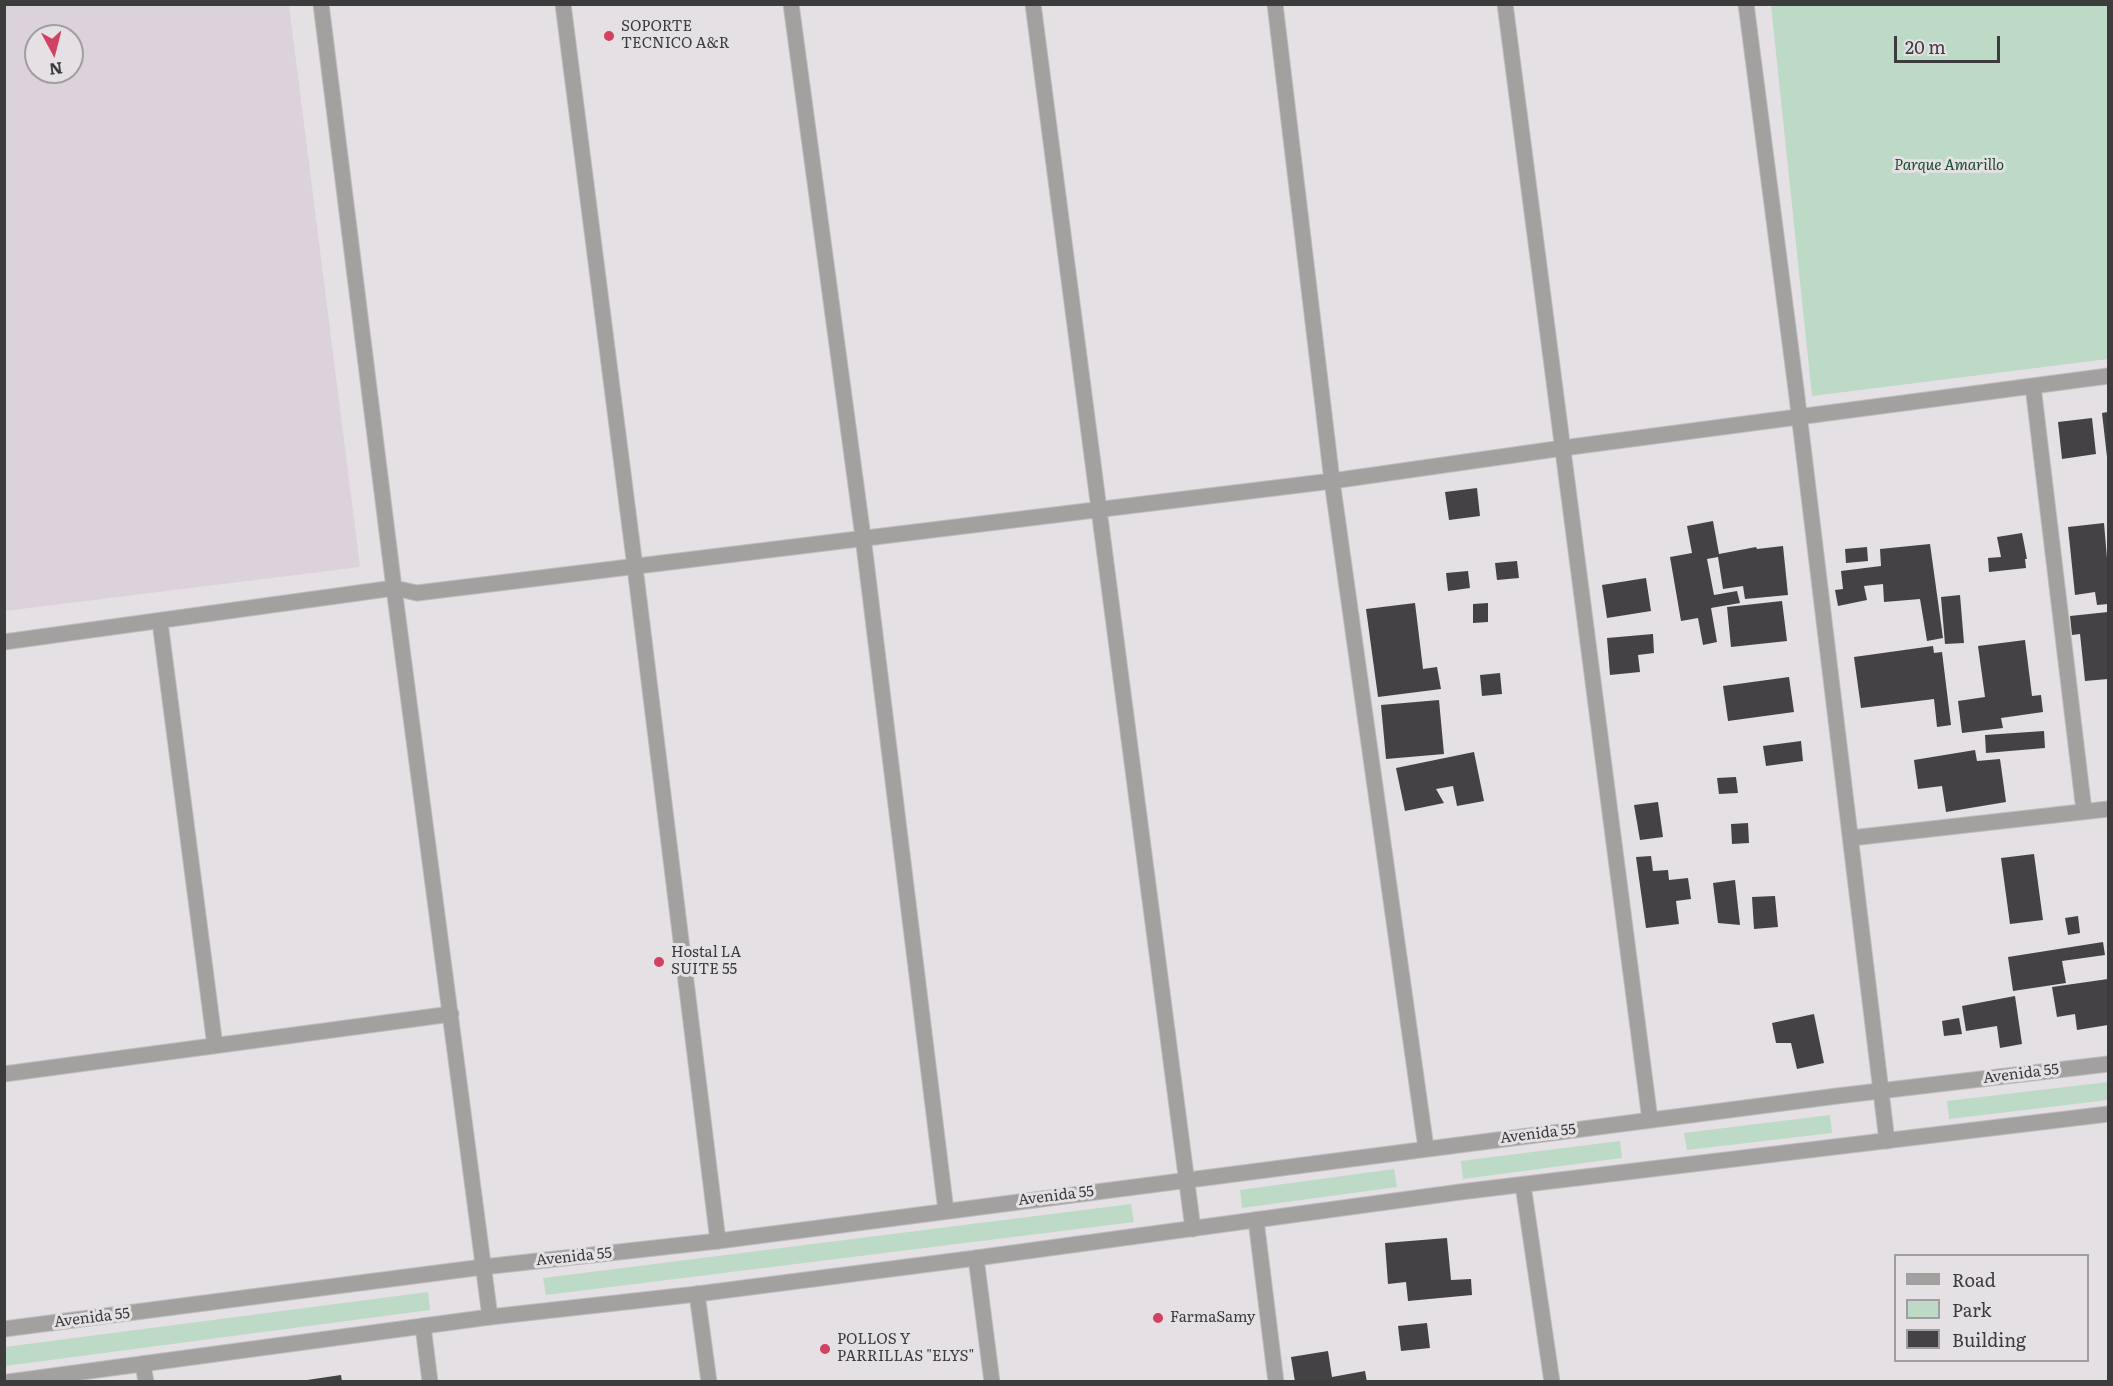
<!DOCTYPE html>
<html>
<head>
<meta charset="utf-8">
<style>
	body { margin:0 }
	#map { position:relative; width:2113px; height:1386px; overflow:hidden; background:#e4e0e4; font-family:Literata,serif }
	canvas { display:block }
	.frame { position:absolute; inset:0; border:6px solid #3d3c3d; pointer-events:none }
	.legend { position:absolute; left:1894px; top:1254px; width:195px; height:108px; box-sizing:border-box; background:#e4e0e4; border:2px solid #a19ea1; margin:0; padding:8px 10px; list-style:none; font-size:18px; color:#3d3c3d }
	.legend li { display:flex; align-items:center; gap:12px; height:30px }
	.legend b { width:30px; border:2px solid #a19ea1 }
	.north { position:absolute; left:24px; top:24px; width:60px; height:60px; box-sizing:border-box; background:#e4e0e4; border:2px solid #a19ea1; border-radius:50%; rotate:173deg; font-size:16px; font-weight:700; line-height:24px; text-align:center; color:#3d3c3d }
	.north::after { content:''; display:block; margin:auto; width:21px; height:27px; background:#d04162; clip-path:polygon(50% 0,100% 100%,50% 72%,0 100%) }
	.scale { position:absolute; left:1894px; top:36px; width:106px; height:27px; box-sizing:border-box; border:3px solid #3d3c3d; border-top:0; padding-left:8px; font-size:18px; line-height:21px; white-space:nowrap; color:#3d3c3d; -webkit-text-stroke:4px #e4e0e4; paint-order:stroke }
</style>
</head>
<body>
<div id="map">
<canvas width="2113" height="1386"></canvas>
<div class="frame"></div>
<ul class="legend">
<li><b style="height:8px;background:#a3a1a0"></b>Road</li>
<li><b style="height:16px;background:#bddac6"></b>Park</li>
<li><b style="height:16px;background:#454246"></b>Building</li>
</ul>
<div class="north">N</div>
<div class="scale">20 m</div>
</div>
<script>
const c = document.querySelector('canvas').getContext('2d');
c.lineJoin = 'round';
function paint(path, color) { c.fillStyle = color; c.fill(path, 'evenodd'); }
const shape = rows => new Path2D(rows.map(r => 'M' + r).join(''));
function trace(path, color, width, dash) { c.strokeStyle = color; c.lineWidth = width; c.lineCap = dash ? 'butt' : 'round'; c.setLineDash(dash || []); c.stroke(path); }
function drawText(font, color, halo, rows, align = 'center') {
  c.font = font + ' Literata,serif'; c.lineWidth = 6; c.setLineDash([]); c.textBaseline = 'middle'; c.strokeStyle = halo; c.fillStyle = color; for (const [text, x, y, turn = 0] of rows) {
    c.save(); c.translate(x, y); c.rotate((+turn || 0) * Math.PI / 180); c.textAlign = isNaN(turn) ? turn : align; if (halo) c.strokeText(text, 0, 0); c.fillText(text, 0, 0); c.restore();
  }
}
const built = shape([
	[4,5,289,5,360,567,5,611],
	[36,36,72,36,72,72,36,72]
]);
const green = shape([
	[1771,5,2108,5,2108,359,1812,396],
	[2108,1082,2108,1100,1949,1119,1947,1101],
	[1830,1115,1832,1133,1687,1150,1684,1133],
	[1620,1141,1622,1158,1463,1179,1461,1161],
	[1394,1169,1397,1187,1242,1208,1240,1190],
	[1131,1204,1134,1222,546,1295,543,1278],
	[428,1292,430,1310,5,1366,5,1347]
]);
const building = shape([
	[2108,412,2108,457,2107,457,2102,413],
	[2092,418,2096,454,2062,459,2058,422],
	[1477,488,1480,516,1449,520,1445,492],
	[1713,521,1719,554,1756,547,1757,549,1783,546,1788,595,1745,599,1743,586,1723,589,1718,557,1707,559,1714,595,1737,591,1740,603,1711,608,1717,642,1703,645,1698,618,1681,621,1670,557,1692,553,1687,526],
	[2104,523,2108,570,2108,604,2097,605,2095,592,2075,595,2068,527],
	[2022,533,2027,559,2025,559,2026,568,1989,572,1988,558,2001,557,1997,537],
	[1930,544,1943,638,1927,641,1920,599,1884,602,1883,584,1864,586,1867,600,1838,606,1835,590,1843,589,1841,571,1881,566,1880,549],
	[1867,547,1868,561,1846,563,1845,549],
	[1517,561,1519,578,1497,580,1495,563],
	[1468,571,1470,588,1448,591,1446,573],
	[1646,578,1651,611,1607,618,1602,585],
	[1960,595,1964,643,1945,644,1941,597],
	[1782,601,1787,641,1731,647,1727,607],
	[1415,603,1423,669,1437,667,1441,689,1378,697,1366,609],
	[1488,603,1488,622,1473,623,1473,604],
	[2108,612,2108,679,2085,681,2080,634,2072,635,2070,616],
	[1653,634,1654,653,1638,655,1640,672,1610,675,1607,638],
	[2025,640,2032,696,2041,695,2043,712,2001,718,2003,728,1962,733,1958,701,1985,697,1978,646],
	[1933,646,1934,653,1942,652,1951,725,1937,727,1934,699,1861,708,1854,657],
	[1500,673,1502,694,1482,696,1480,675],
	[1789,677,1794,712,1728,721,1723,686],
	[1439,700,1444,754,1386,759,1381,705],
	[2044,731,2045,748,1986,753,1985,735],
	[1801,741,1803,761,1766,766,1763,746],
	[1975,750,1977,761,2000,759,2006,802,1946,812,1942,786,1918,789,1914,760],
	[1474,752,1484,801,1457,806,1453,786,1436,789,1444,803,1405,811,1396,768],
	[1736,777,1738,793,1719,794,1717,778],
	[1658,802,1663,837,1640,840,1634,805],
	[1748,823,1749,843,1732,844,1731,824],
	[2034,854,2043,920,2010,924,2001,858],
	[1651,856,1653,871,1668,870,1669,880,1688,878,1691,899,1676,901,1679,924,1646,928,1636,857],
	[1735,880,1740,925,1718,923,1713,883],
	[1775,896,1778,927,1754,929,1752,897],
	[2078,916,2080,933,2068,935,2065,918],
	[2103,942,2105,955,2062,961,2066,983,2013,991,2008,957],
	[2108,979,2108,1025,2077,1030,2075,1014,2057,1017,2052,987],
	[2015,996,2022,1044,2000,1048,1997,1026,1966,1031,1962,1006],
	[1814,1014,1824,1063,1797,1069,1791,1043,1776,1043,1772,1023],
	[1959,1018,1962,1034,1944,1036,1942,1021],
	[1447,1238,1451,1280,1471,1279,1472,1295,1408,1301,1406,1282,1388,1284,1385,1243],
	[1427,1323,1430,1348,1401,1351,1398,1326],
	[1328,1351,1332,1377,1365,1371,1367,1382,1295,1382,1291,1357],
	[341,1375,342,1382,307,1382,307,1380]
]);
const minor = shape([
	[321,4,394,588,490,1317],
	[563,4,635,567,718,1241],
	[791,4,863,537,946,1211],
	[1033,4,1193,1229],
	[1275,4,1332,481,1426,1148],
	[1505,4,1650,1120],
	[1746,4,1796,389,1887,1141],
	[2033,386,2084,811],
	[160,622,215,1046],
	[4,642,394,588,417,593,1332,481,1563,448,2108,376],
	[1851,838,2108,809],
	[4,1074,451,1014],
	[1523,1185,1552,1382],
	[1256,1220,1276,1382],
	[976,1258,992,1382],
	[697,1294,709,1382],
	[423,1326,430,1382],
	[143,1364,146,1382]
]);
const tertiary = shape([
	[4,1329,483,1267,718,1241,1837,1096,2108,1064],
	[8,1382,490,1317,697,1294,976,1258,1460,1192,2108,1114]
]);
const markers = [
	[609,36,6,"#d04162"],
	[659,962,6,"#d04162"],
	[1158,1318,6,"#d04162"],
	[825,1349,6,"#d04162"]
];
const poiNames = [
	["SOPORTE",621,27],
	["TECNICO A&R",621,44],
	["Hostal LA",671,953],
	["SUITE 55",671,970],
	["FarmaSamy",1170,1318],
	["POLLOS Y",837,1340],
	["PARRILLAS \"ELYS\"",837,1357]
];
const parkNames = [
	["Parque Amarillo",1949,166]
];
const streetNames = [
	["Avenida 55",2021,1074,-7],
	["Avenida 55",1538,1134,-7],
	["Avenida 55",1056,1196,-7],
	["Avenida 55",574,1257,-6],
	["Avenida 55",92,1318,-7]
];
paint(built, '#dbd2dc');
paint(green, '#bddac6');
paint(building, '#454246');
trace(minor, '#bfbcbf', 17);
trace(tertiary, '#bfbcbf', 17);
trace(minor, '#a3a1a0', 15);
trace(tertiary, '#a3a1a0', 15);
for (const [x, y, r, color] of markers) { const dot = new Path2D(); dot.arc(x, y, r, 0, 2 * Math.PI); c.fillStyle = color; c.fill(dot); trace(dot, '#e4e0e4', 2); }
drawText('15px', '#3d3c3d', '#e4e0e4', poiNames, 'left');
drawText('italic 15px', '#194c30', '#e4e0e4', parkNames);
drawText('15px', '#3d3c3d', '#e4e0e4', streetNames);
</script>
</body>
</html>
